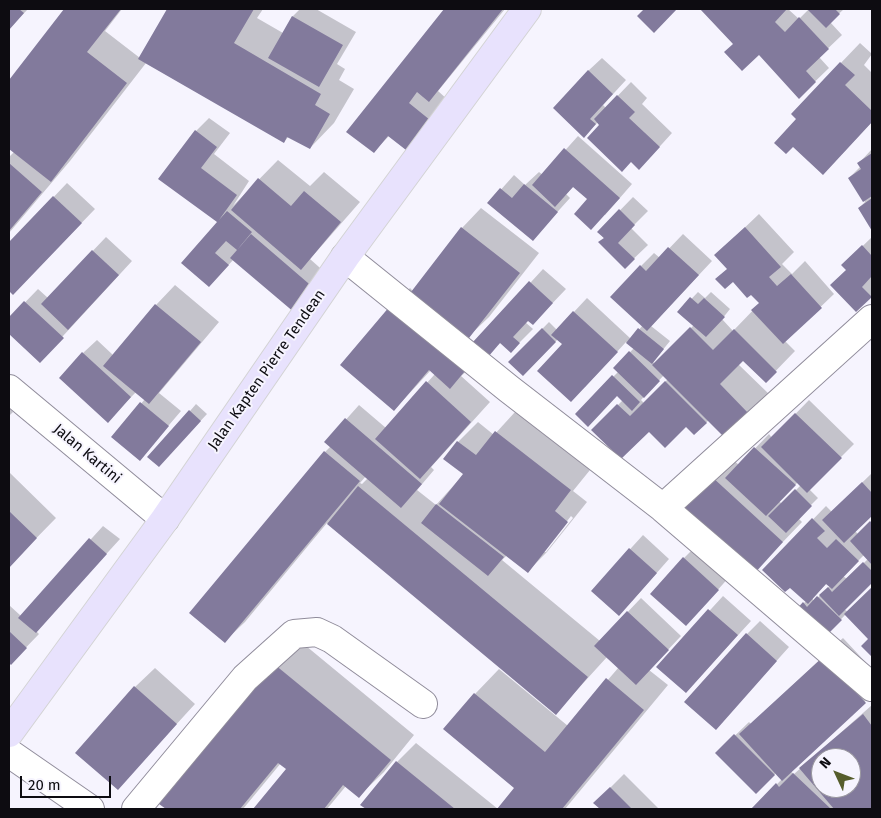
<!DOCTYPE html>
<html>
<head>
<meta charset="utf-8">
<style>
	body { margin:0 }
	#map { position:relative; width:881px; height:818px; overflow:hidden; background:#f6f4fe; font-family:"Fira Sans",sans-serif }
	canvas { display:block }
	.frame { position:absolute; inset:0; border:10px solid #0d0c11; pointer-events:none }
	.north { position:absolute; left:811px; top:748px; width:50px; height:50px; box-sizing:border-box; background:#f6f4fe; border:1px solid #99979f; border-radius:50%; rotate:313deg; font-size:14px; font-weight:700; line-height:20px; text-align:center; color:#0d0c11 }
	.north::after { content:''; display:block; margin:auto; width:18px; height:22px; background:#565d2c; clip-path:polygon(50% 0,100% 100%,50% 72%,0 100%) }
	.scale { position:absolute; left:20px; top:776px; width:91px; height:22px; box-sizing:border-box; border:2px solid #0d0c11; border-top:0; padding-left:6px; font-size:15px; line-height:18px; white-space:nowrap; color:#0d0c11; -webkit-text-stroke:4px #f6f4fe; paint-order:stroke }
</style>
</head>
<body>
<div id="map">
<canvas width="881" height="818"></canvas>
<div class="frame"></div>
<div class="north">N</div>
<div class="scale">20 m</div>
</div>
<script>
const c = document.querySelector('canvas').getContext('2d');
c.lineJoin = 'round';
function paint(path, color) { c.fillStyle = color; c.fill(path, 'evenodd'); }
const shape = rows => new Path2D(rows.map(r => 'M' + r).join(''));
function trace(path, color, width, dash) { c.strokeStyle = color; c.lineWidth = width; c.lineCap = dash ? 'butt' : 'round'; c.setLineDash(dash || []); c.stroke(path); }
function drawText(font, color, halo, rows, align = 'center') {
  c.font = font + ' "Fira Sans",sans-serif'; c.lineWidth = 4; c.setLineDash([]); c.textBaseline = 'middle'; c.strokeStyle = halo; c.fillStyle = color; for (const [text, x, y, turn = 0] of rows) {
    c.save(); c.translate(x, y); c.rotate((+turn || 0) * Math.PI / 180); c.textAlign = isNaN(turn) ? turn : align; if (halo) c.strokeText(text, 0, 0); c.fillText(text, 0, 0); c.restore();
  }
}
const shadow = shape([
	[9,9,28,9,9,29],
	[66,9,122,9,105,31,140,58,169,9,263,9,257,18,283,33,293,16,300,9,316,9,356,32,337,64,345,69,339,80,354,89,334,123,310,148,289,136,284,142,146,63,70,161,9,233,9,157,14,152,9,147,9,82],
	[445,9,505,9,438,91,448,100,406,148,390,135,374,151,348,131],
	[702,9,788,9,799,19,809,9,844,9,830,22,842,35,819,57,829,68,799,97,759,54,735,44],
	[860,43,872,54,864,65,872,73,872,122,842,154,792,114],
	[602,58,626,80,603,105,606,108,631,82,647,98,642,104,672,133,652,155,598,122,584,136,588,71],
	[209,118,230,133,214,154,249,181,233,206,278,160,310,186,324,172,360,202,310,259,328,275,308,298,234,259,209,286,219,222,160,178,196,131],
	[245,242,240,250,237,247],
	[578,136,632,184,605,215,574,186,566,194,570,198,533,239,489,203,514,175,525,185,539,172,543,175],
	[872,149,872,228,859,208,865,202,849,178,861,166,859,163],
	[67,183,95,209,13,294,9,290,9,244],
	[633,197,648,211,631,228,648,245,625,267,599,232],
	[481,208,539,253,489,317,468,337,475,343,543,269,566,289,546,310,525,322,533,329,511,351,501,342,461,376,490,402,431,467,434,470,417,490,436,505,464,474,445,459,458,442,478,422,494,435,515,412,590,470,573,491,587,502,547,552,528,571,507,555,502,560,600,641,641,598,681,636,649,670,668,685,565,809,499,809,516,788,475,694,499,669,568,726,619,667,607,657,556,713,327,523,245,622,225,641,325,452,331,446,326,442,359,405,386,428,435,374,431,370,394,410,391,307,410,288,413,291,462,228],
	[366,476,368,478,362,484,360,483],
	[571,516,573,518,546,552,543,552],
	[759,214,794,252,782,264,792,274,805,261,834,294,785,341,795,351,766,381,744,359,738,364,770,395,737,428,733,424,709,420,694,434,686,425,649,430,593,430,623,400,617,395,576,414,618,372,615,368,634,348,626,342,585,387,564,344,558,339,523,375,510,362,549,322,557,330,587,298,631,339,643,325,641,266,654,253,660,258,683,234,712,261,651,326,670,341,653,362,655,364,694,325,679,312,698,292,705,298,711,292,730,309,722,319,733,331,760,303,716,255],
	[664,375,668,379,644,403,641,400],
	[106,237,132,261,40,361,9,332,9,319,38,289,48,298],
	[872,237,872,295,856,310,847,269,843,265],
	[175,285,219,322,159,393,181,411,140,459,113,437,145,399,136,392,108,421,83,353,97,340,113,355,156,305],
	[809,400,854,444,809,489,818,498,798,518,802,522,754,572,683,508,731,458,739,465,769,434,772,438],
	[798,482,801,485,782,504,779,501],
	[196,404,207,414,165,459,190,411],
	[9,408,13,412,9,416],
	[9,472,56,518,9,566],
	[872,473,872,514,855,531,858,534,872,521,872,581,844,609,848,612,872,588,872,655,863,646,870,639,846,614,823,638,796,611,806,601,790,586,764,570,826,506,832,512],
	[864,555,868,559,847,579,843,576],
	[827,583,830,586,814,601,812,598],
	[103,526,120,539,36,631,39,634,11,663,9,661,9,605,21,616],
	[643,535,669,559,632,601,592,591],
	[697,545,731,575,699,611,684,558],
	[723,596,751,621,686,692,658,667],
	[760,621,789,647,729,714,747,634],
	[843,638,872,669,872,695,790,771,794,774,872,705,872,809,753,809,782,779,776,773,756,792,717,753,749,722,751,724],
	[821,758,851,758,851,788,821,788],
	[300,641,414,735,384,772,359,796,346,786,327,809,255,809,288,769,281,763,243,809,168,809,161,804],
	[155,668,195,704,118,788,135,687],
	[416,743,498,809,368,809,362,805,397,762],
	[624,774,659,809,602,809,595,803]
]);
const building = shape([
	[9,9,19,9,24,13,9,30],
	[64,9,121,9,87,52,127,83,51,182,9,149,9,80],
	[167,9,254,9,234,43,321,94,315,105,330,114,310,149,287,137,284,143,138,59],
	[444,9,503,9,429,102,417,92,409,103,430,120,406,150,388,136,374,153,346,132],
	[644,9,677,9,654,33,637,16],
	[700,9,787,9,775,22,785,32,799,17,829,49,806,71,816,82,799,99,759,55,742,71,724,52,733,44],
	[807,9,835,9,840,14,826,28],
	[292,16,343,45,319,87,268,58],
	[840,62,855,75,845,85,872,111,872,122,823,175,793,147,786,154,774,143,796,119,791,114],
	[588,70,613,94,590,119,596,124,584,138,553,108],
	[617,95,635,112,629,118,660,147,639,170,631,162,622,172,587,138,599,125,594,119],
	[195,130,217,147,201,168,237,195,219,220,227,211,252,232,237,250,226,241,215,253,229,265,209,287,181,263,217,222,158,179],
	[564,148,620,198,591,230,574,214,587,199,573,187,555,207,532,185],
	[872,153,872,196,863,202,848,178,861,169,857,163],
	[9,163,42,192,9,231],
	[258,178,291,206,304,191,341,222,301,270,231,210],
	[524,184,558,212,533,241,487,203,500,188,512,198],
	[53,196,82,223,13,295,9,291,9,242],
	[872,198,872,231,858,208],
	[619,209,635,225,618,243,635,259,625,269,598,242,604,238,597,232],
	[461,227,520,273,469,338,411,292],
	[745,227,781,267,769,277,777,286,791,274,822,308,783,344,751,310,759,303,751,295,747,298,733,282,725,289,715,279,727,269,714,255],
	[251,234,315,289,295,313,230,258],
	[862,245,872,256,872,276,862,287,872,297,856,312,830,285,846,270,841,265],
	[668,247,699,275,647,331,610,297,640,265,646,271],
	[92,250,119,275,68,330,41,304],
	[529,281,553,303,533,325,528,321,513,337,520,343,511,353,500,343,488,357,472,343],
	[690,297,698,304,704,298,725,317,706,337,677,312],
	[24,301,64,338,40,363,9,334,9,317],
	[155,304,201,342,149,404,103,366],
	[390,306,465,371,450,389,429,370,394,411,340,365],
	[573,311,618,352,571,402,537,371,562,344,551,335],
	[690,327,713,350,734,329,777,372,766,383,743,361,720,384,751,416,737,430,733,425,723,436,652,365],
	[542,328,556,342,523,376,508,362],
	[638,328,664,349,652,364,626,343],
	[629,351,660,381,644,398,613,368],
	[82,352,131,397,108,423,59,378],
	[612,375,640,402,632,411,617,396,588,427,575,414],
	[426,381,471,422,420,479,375,439],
	[665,381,707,423,694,435,686,427,665,448,649,432,621,459,591,430,617,404,630,416],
	[140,402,169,426,140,461,111,437],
	[189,410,201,421,159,467,147,457],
	[795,413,842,458,807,493,761,447],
	[345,418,422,484,401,508,324,442],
	[495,431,571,490,555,511,568,522,528,573,439,504,463,474,443,459,457,441,476,455],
	[754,447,796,485,766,516,725,478],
	[324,451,360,481,225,643,189,613],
	[711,476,783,542,754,574,681,508],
	[862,482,872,493,872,516,844,543,822,520],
	[358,486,588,677,556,715,327,524],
	[795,489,812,506,786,533,768,516],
	[436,504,504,557,488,576,421,523],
	[9,511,37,538,9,568],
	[812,518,825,531,817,538,827,548,836,539,859,561,832,589,826,584,808,604,790,588,785,592,762,570],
	[870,521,872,523,872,565,850,541],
	[89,538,107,554,36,633,18,618],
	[629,548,657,573,619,616,591,591],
	[683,557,719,590,686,626,650,594],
	[863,562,872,571,872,583,839,616,819,595,828,587,832,592],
	[872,587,872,657,861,646,868,639,844,614],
	[817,596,842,620,823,639,795,611,803,602,807,607],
	[708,609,738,635,686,693,656,667],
	[627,611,669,650,636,685,594,646],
	[9,631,27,648,11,665,9,663],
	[746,633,777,661,716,730,684,702],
	[823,657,866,703,782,781,739,734],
	[274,664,391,760,359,798,343,785,324,809,253,809,286,769,278,763,240,809,166,809,159,804],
	[606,678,644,710,562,809,497,809,514,788,443,729,474,693,545,752],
	[134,686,177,724,118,790,75,753],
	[863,714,872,726,872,809,834,809,799,768],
	[821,758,851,758,851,788,821,788],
	[734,734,775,775,756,794,715,753],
	[396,761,455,809,366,809,360,805],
	[793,773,831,809,751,809,776,783,779,787],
	[610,787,632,809,600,809,593,803]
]);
const minor = shape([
	[345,257,509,389,663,508,872,687],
	[9,389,165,519],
	[663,508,872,319],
	[9,753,90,809],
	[136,809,245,678,294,634,317,632,332,639,423,704]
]);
const major = shape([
	[9,733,165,519,345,257,527,9]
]);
const streetNames = [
	["Jalan Kapten Pierre Tendean",267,370,-55],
	["Jalan Kartini",87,454,40]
];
paint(shadow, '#0003');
paint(building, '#827a9c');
trace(minor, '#908c9b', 30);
trace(major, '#d3d3d4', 30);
trace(minor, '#fff', 28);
trace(major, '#e8e2fd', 28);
drawText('15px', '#0d0c11', '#f6f4fe', streetNames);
</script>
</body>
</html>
